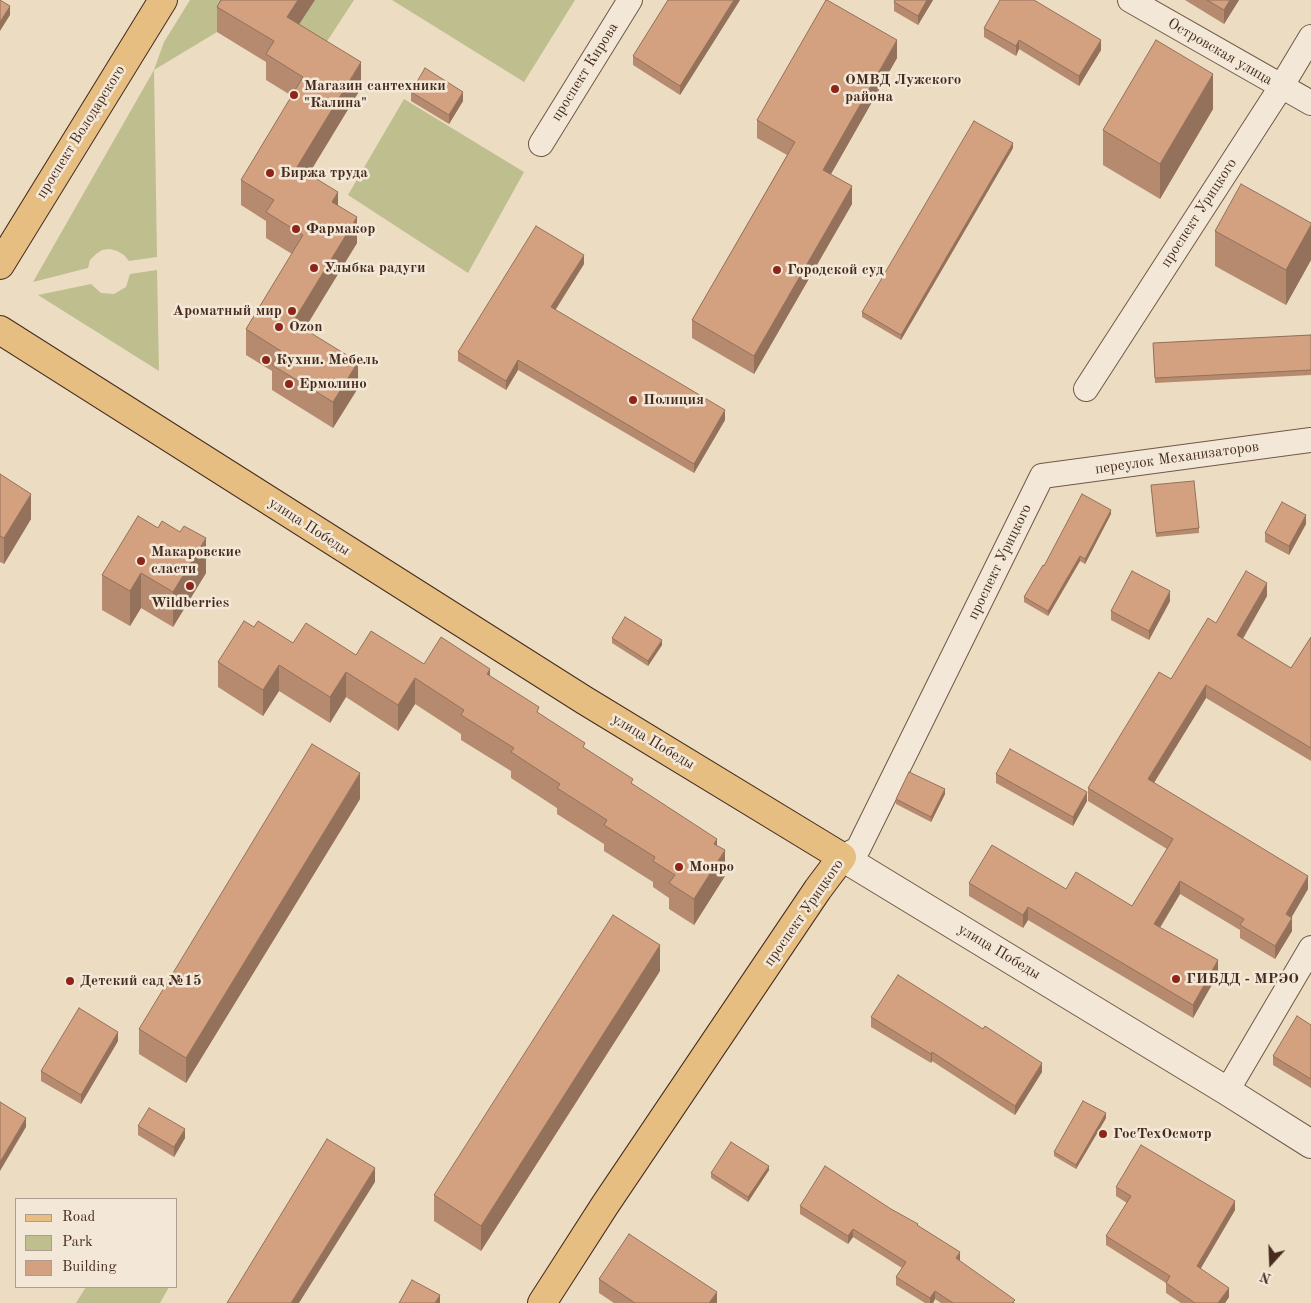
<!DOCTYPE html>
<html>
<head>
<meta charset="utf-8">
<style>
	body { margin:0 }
	#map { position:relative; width:1311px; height:1303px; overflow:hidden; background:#ecdcc2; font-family:"Old Standard TT",serif }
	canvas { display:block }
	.legend { position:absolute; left:15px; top:1198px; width:162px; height:90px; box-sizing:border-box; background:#f3e8d7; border:1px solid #ae9c8d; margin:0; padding:6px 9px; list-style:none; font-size:15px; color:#462b1d }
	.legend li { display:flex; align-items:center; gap:10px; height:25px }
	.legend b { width:25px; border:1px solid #ae9c8d }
	.north { position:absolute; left:1246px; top:1238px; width:50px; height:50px; -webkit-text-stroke:4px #f3e8d7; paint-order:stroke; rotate:200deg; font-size:14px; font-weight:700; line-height:20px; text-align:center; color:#462b1d }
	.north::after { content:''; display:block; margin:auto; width:18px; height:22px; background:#462b1d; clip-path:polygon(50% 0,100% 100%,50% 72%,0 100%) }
</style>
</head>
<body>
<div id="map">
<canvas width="1311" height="1303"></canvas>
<ul class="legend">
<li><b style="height:6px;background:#e6be81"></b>Road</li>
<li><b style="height:14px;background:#bebe8f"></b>Park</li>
<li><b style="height:14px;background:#d3a180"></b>Building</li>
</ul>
<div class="north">N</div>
</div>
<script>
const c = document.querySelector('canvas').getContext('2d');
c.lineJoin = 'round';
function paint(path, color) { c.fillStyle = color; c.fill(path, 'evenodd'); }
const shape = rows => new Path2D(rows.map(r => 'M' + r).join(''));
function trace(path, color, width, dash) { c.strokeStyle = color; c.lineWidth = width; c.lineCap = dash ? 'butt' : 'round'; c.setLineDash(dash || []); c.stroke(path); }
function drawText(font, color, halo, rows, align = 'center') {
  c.font = font + ' "Old Standard TT",serif'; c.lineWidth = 5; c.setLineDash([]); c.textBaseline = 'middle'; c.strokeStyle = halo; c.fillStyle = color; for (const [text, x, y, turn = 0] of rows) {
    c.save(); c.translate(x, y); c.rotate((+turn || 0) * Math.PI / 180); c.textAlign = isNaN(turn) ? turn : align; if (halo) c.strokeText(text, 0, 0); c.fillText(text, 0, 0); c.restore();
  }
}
const green = shape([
	[190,0,238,0,217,32,154,70,157,257,129,261,124,255,117,251,110,249,102,250,96,254,90,260,88,268,33,282,154,70,164,42],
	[315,0,354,0,322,49,287,43],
	[392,0,575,0,524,82],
	[404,99,524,172,468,273,348,195],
	[157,270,159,371,38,295,91,284,101,293,114,294,126,287,130,274],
	[86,1287,169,1287,160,1303,76,1303]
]);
const minor = shape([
	[1130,0,1311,103],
	[541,144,630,0],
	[1086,389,1281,87,1311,37],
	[842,857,858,849,1042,476,1311,440],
	[1227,1091,1311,948]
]);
const tertiary = shape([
	[842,857,1227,1091,1311,1144]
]);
const primary = shape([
	[0,265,163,0],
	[0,330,584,700,842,857,818,889,605,1205,542,1303]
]);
const wall = shape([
	[221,0,315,0,299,24,361,88,309,174,338,205,357,243,304,329,358,388,333,428,272,390,272,371,246,355,246,329,292,254,266,238,266,221,241,205,241,180,292,96,266,80,266,62,217,32,217,7],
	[668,0,740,0,680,95,633,65,633,56],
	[933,0,918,25,894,11,894,2],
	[1185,0,1239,0,1224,24],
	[984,28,1101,50,1079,86,1019,49,1016,56,984,37],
	[897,58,831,174,852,204,754,374,692,338,692,320,787,155,757,138,757,120],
	[411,92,463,101,449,124,411,101],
	[1213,109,1160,199,1103,165,1103,130],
	[1013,148,901,340,862,317,862,312],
	[1311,223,1311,260,1286,305,1215,266,1215,231],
	[584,264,555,310,725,420,694,473,518,370,506,390,458,361,458,352],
	[1311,335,1311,375,1155,383,1153,343],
	[0,474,31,519,4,564,0,562],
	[1151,485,1199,528,1199,533,1156,537],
	[1111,514,1085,564,1080,561,1048,616,1024,602,1024,597,1044,566],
	[1306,524,1289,555,1265,542,1265,533],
	[158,528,206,573,173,627,141,608,130,626,102,610,102,575],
	[1267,596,1243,639,1291,668,1311,637,1311,761,1206,698,1154,783,1308,889,1291,917,1292,931,1275,959,1240,938,1240,930,1180,894,1160,928,1218,974,1193,1018,1028,920,1023,928,969,896,969,883,1066,889,1132,906,1167,849,1088,801,1088,788,1171,679,1216,623],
	[1170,601,1149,640,1111,620,1111,611],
	[254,627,293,643,356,655,424,664,490,677,633,785,717,846,725,876,694,925,669,909,669,898,653,887,653,882,604,851,604,844,557,814,557,808,511,778,511,771,461,740,461,734,415,704,398,731,346,697,330,723,279,691,263,716,218,687,218,662],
	[612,638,662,645,648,666,612,643],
	[996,774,1087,801,1073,826,996,783],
	[945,794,931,822,896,804,896,799],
	[360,799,186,1083,139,1054,139,1029],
	[660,971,481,1251,434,1221,434,1195],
	[871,1017,1042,1072,1015,1115,932,1061,931,1063,871,1027],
	[1311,1025,1311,1088,1273,1065,1273,1056],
	[118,1041,81,1104,41,1081,41,1071],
	[1106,1118,1076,1169,1054,1156,1054,1152],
	[138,1126,185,1138,174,1157,138,1135],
	[769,1170,748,1202,711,1178,711,1173],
	[1116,1187,1235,1210,1200,1269,1229,1297,1225,1303,1181,1303,1166,1293,1166,1283,1106,1245,1106,1236,1127,1203,1116,1196],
	[800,1206,891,1209,918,1226,960,1260,960,1261,1015,1303,941,1303,935,1299,933,1303,925,1303,896,1285,896,1277,902,1268,853,1237,848,1244,800,1214],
	[599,1279,717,1303,614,1303,599,1293]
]);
const shadedWall = shape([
	[298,0,315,0,287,43,287,17],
	[734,0,740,0,680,95,680,86],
	[927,0,933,0,918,25,918,16],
	[1230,0,1239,0,1224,24,1224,10],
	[10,6,10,15,0,31,0,22],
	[897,40,897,58,823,188,823,170],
	[1019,40,1019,49,1016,56,1016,46],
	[1101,40,1101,50,1079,86,1079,76],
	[361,62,361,88,297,193,297,167],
	[1213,74,1213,109,1160,199,1160,164],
	[463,92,463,101,449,124,449,115],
	[1013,143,1013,148,901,340,901,335],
	[852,186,852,204,754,374,754,356],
	[338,192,338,217,332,202],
	[357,217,357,243,293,348,293,322],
	[1311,225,1311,260,1286,305,1286,270],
	[584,255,584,264,551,317,551,307],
	[518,360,518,370,506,390,506,381],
	[358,362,358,388,333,428,333,402],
	[725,410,725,420,694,473,694,464],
	[31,494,31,519,4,564,4,538],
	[1111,510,1111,514,1085,564,1085,559],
	[1306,515,1306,524,1289,555,1289,546],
	[206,538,206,573,173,627,173,592],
	[1080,556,1080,561,1048,616,1048,611],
	[141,573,141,608,130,626,130,591],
	[1267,583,1267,596,1237,648,1237,635],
	[1170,591,1170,601,1149,640,1149,631],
	[662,640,662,645,648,666,648,661],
	[279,665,279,691,263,716,263,690],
	[490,669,490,694,487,674],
	[346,672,346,697,330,723,330,697],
	[415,678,415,704,398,731,398,705],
	[1206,685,1206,698,1148,792,1148,779],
	[360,773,360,799,186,1083,186,1058],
	[945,789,945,794,931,822,931,817],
	[1087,792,1087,801,1073,826,1073,817],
	[717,839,717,863,725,850,725,876,694,925,694,899,714,844],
	[1308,876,1308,889,1286,927,1286,914],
	[1180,881,1180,894,1154,937,1154,924],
	[1028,907,1028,920,1023,928,1023,915],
	[1292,918,1292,931,1275,959,1275,946],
	[660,945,660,971,481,1251,481,1226],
	[1218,960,1218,974,1193,1018,1193,1005],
	[118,1032,118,1041,81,1104,81,1095],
	[932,1052,932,1061,931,1063,931,1054],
	[1042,1063,1042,1072,1015,1115,1015,1106],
	[1106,1113,1106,1118,1076,1169,1076,1165],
	[26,1118,26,1127,0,1171,0,1162],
	[185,1129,185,1138,174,1157,174,1147],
	[769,1166,769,1170,748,1202,748,1197],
	[375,1168,375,1182,299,1303,291,1303],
	[1235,1201,1235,1210,1197,1275,1197,1266],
	[853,1229,853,1237,848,1244,848,1236],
	[960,1252,960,1260,956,1266,956,1258],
	[1229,1288,1229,1297,1225,1303,1218,1303],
	[935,1291,935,1299,933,1303,930,1303,930,1298],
	[717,1292,717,1303,709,1303],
	[440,1295,440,1303,435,1303]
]);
const building = shape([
	[0,0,10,6,0,22,0,0],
	[221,0,298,0,287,17,361,62,297,167,338,192,332,202,357,217,293,322,358,362,333,402,272,365,281,351,246,329,303,235,266,212,274,200,241,180,303,77,266,54,274,41,217,7,221,0],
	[668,0,734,0,680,86,633,56,668,0],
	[826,0,827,0,897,40,823,170,852,186,754,356,692,320,795,142,757,120,826,0],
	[895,0,927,0,918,16,894,2,895,0],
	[1000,0,1034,0,1101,40,1079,76,1019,40,1016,46,984,28,1000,0],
	[1207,0,1230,0,1224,10,1207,0],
	[1156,40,1213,74,1160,164,1103,130,1156,40],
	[425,68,463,92,449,115,411,92,425,68],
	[974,121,1013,143,901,335,862,312,974,121],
	[1241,184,1311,223,1311,225,1286,270,1215,231,1241,184],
	[536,226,584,255,551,307,725,410,694,464,518,360,506,381,458,352,536,226],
	[1311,335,1311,370,1155,378,1153,343,1311,335],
	[0,474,31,494,4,538,0,536,0,474],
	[1194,481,1199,528,1156,533,1151,485,1194,481],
	[1082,494,1111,510,1085,559,1080,556,1048,611,1024,597,1043,565,1044,566,1082,494],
	[1282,502,1306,515,1289,546,1265,533,1282,502],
	[138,516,158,528,162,521,180,532,184,526,206,538,173,592,141,573,130,591,102,575,138,516],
	[1132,571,1170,591,1149,631,1111,611,1132,571],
	[1246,571,1267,583,1237,635,1291,668,1311,637,1311,748,1206,685,1148,779,1308,876,1286,914,1292,918,1275,946,1240,925,1244,919,1180,881,1154,924,1218,960,1193,1005,1028,907,1023,915,969,883,992,845,1066,889,1076,872,1132,906,1173,839,1088,788,1159,672,1171,679,1208,618,1216,623,1246,571],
	[625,617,662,640,648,661,612,638,625,617],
	[244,621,254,627,258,621,293,643,306,623,356,655,371,631,424,664,441,637,490,669,487,674,539,707,537,712,585,743,583,747,633,779,631,783,717,839,714,844,725,850,694,899,669,883,675,875,653,861,655,857,604,825,607,820,557,788,560,784,511,752,514,748,461,715,464,710,415,678,398,705,346,672,330,697,279,665,263,690,218,662,244,621],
	[312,744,360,773,186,1058,139,1029,312,744],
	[1010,749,1087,792,1073,817,996,774,1010,749],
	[909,772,945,789,931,817,896,799,909,772],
	[613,915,660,945,481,1226,434,1195,613,915],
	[898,975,983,1029,985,1026,1042,1063,1015,1106,932,1052,931,1054,871,1017,898,975],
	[79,1008,118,1032,81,1095,41,1071,79,1008],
	[1297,1016,1311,1025,1311,1079,1273,1056,1297,1016],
	[1083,1101,1106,1113,1076,1165,1054,1152,1083,1101],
	[0,1102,26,1118,0,1162,0,1102],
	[149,1108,185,1129,174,1147,138,1126,149,1108],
	[327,1139,375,1168,291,1303,227,1303,327,1139],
	[731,1142,769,1166,748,1197,711,1173,731,1142],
	[1141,1145,1235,1201,1197,1266,1229,1288,1218,1303,1195,1303,1166,1283,1170,1276,1106,1236,1131,1196,1116,1187,1141,1145],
	[825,1166,891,1209,918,1224,917,1225,960,1252,956,1258,1015,1300,1012,1303,953,1303,935,1291,930,1298,896,1277,906,1262,853,1229,848,1236,800,1206,825,1166],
	[629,1234,717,1292,709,1303,635,1303,599,1279,629,1234],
	[412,1280,440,1295,435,1303,399,1303,412,1280]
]);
const markers = [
	[835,89,5,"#8f2418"],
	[294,95,5,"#8f2418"],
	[270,173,5,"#8f2418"],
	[296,229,5,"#8f2418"],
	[314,268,5,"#8f2418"],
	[777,270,5,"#8f2418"],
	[292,311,5,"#8f2418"],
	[279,327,5,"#8f2418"],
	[266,360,5,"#8f2418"],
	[289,384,5,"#8f2418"],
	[633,400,5,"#8f2418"],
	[141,561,5,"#8f2418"],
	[190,586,5,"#8f2418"],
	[679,867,5,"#8f2418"],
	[1176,979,5,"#8f2418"],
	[70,981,5,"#8f2418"],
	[1103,1134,5,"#8f2418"]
];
const streetNames = [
	["Островская улица",1220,52,30],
	["проспект Кирова",585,72,-58],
	["проспект Володарского",81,132,-58],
	["проспект Урицкого",1199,213,-57],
	["переулок Механизаторов",1177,458,-8],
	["улица Победы",309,527,33],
	["проспект Урицкого",1000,562,-64],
	["улица Победы",653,742,31],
	["проспект Урицкого",804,913,-55],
	["улица Победы",999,952,31]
];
const poiNames = [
	["ОМВД Лужского",845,80],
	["района",845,97],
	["Магазин сантехники",304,86],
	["\"Калина\"",304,103],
	["Биржа труда",280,173],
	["Фармакор",306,229],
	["Улыбка радуги",324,268],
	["Городской суд",787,270],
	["Ароматный мир",282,311,"right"],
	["Ozon",289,327],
	["Кухни. Мебель",276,360],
	["Ермолино",299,384],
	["Полиция",643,400],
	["Макаровские",151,552],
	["сласти",151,569],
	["Wildberries",190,603,"center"],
	["Монро",689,867],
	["ГИБДД - МРЭО",1186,979],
	["Детский сад №15",80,981],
	["ГосТехОсмотр",1113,1134]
];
paint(green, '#bebe8f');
trace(minor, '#705746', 26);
trace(tertiary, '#705746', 30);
trace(primary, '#462b1d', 30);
trace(minor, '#f3e8d7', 24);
trace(tertiary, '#f3e8d7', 28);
trace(primary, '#e6be81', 28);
paint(wall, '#b58a6e');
paint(shadedWall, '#94715a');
paint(building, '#d3a180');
trace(building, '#94715a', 1);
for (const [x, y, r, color] of markers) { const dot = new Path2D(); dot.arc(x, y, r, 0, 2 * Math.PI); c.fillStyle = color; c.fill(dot); trace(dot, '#f3e8d7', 2); }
drawText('15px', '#462b1d', '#f3e8d7', streetNames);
drawText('bold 15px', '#462b1d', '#f3e8d7', poiNames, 'left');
</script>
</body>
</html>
